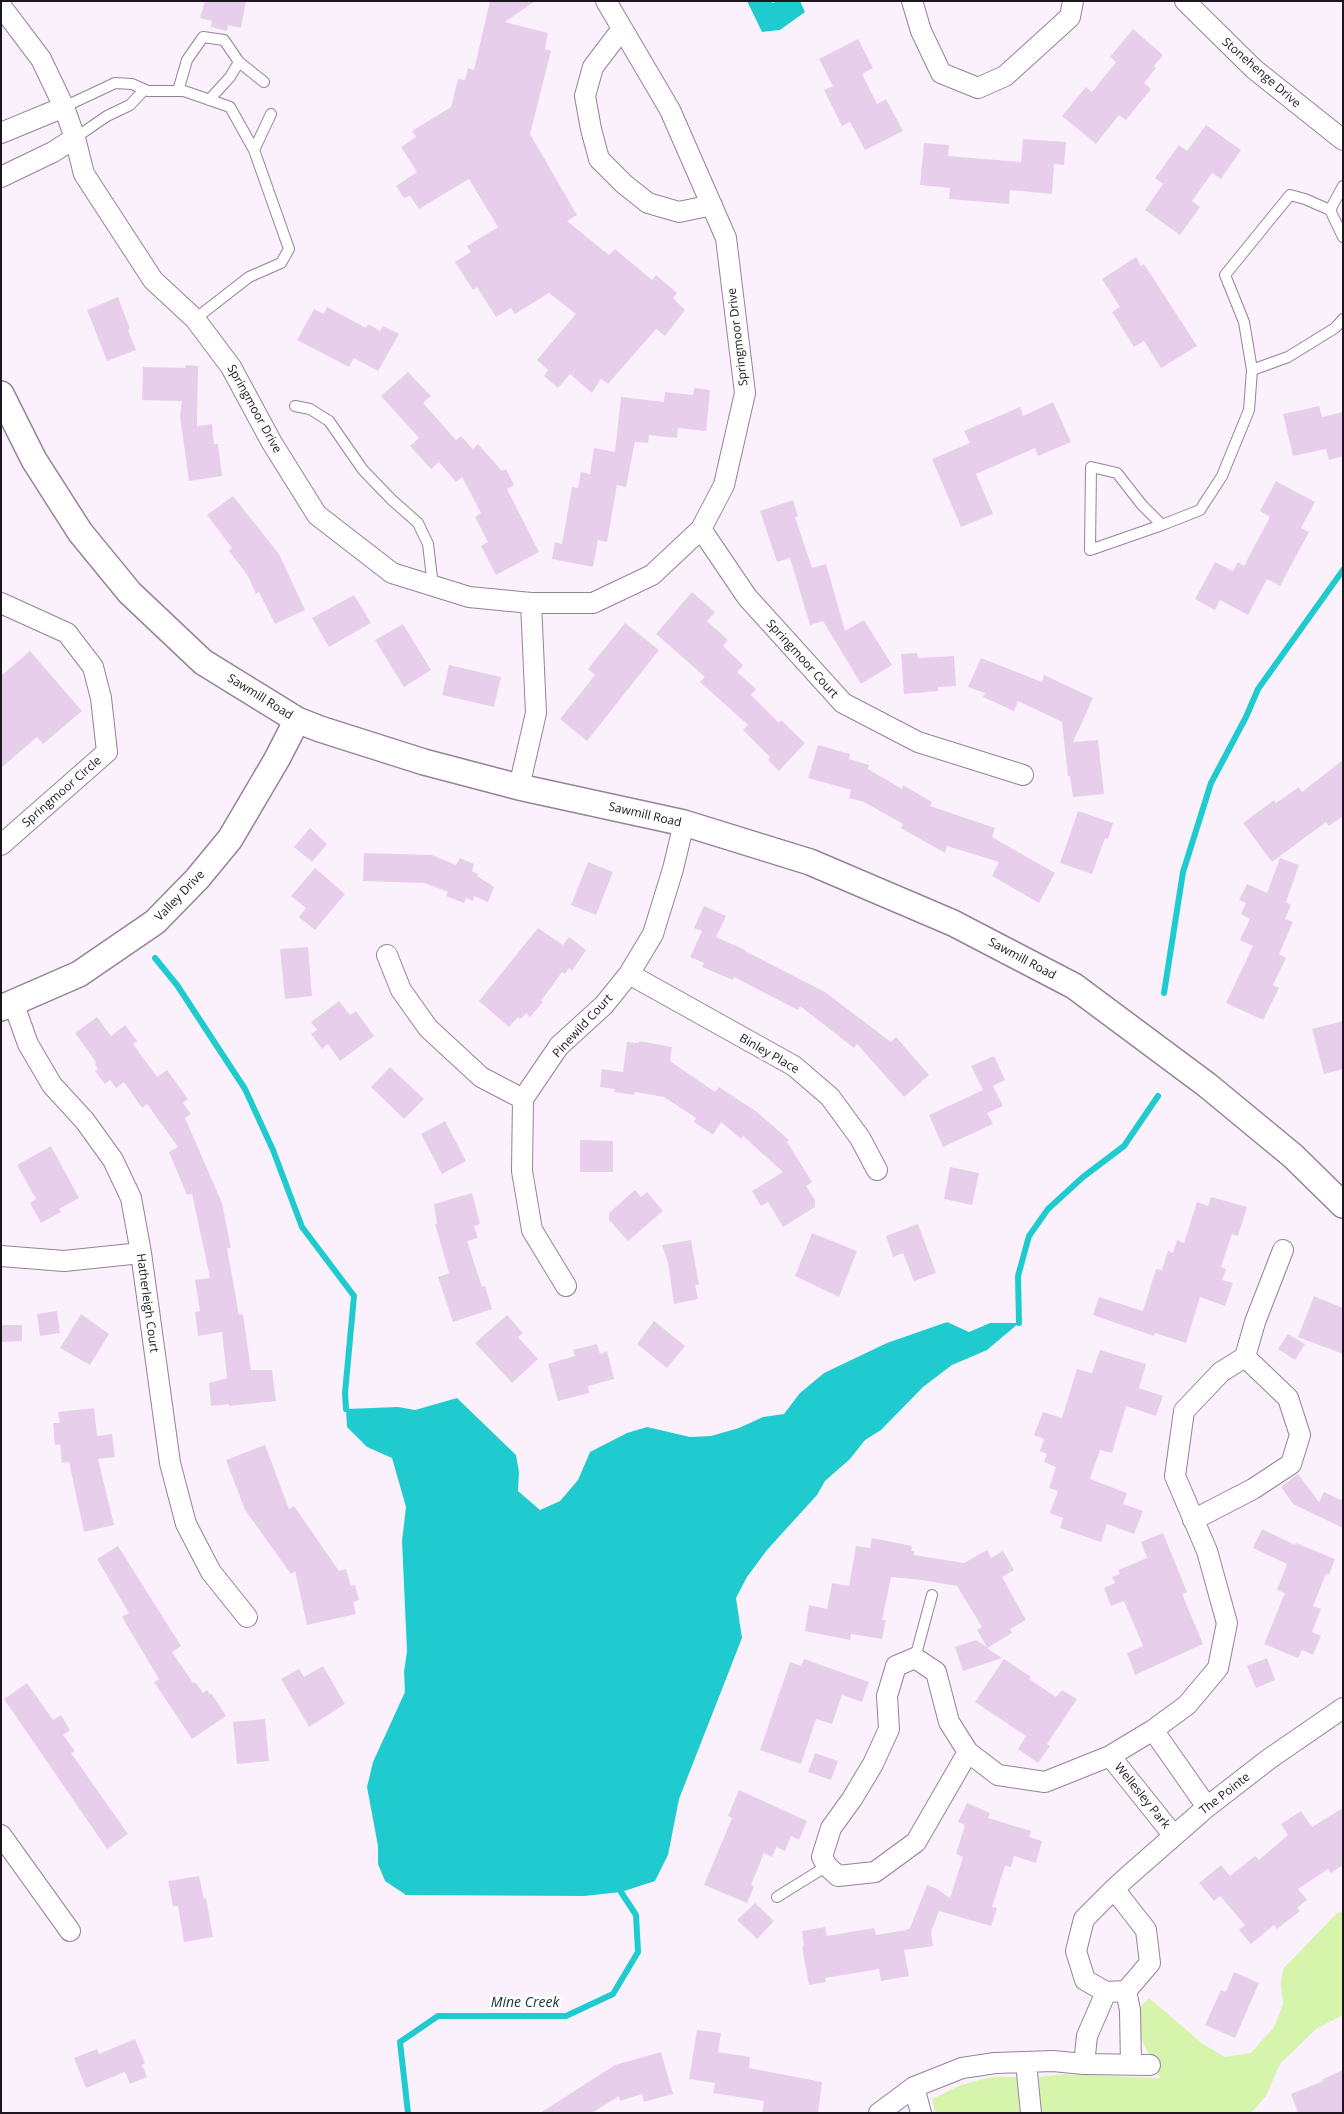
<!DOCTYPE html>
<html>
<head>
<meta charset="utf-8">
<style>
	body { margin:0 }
	#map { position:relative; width:1344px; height:2114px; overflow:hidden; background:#fbf1fd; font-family:"Open Sans",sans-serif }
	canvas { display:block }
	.frame { position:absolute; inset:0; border:2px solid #1d151f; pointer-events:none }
</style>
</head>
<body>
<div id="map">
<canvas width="1344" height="2114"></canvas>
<div class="frame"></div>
</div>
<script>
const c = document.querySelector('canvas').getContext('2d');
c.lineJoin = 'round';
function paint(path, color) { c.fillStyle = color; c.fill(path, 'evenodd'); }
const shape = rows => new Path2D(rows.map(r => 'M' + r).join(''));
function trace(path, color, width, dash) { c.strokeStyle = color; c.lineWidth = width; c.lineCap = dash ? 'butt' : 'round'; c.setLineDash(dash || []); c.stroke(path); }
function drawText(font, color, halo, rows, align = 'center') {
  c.font = font + ' "Open Sans",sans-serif'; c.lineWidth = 5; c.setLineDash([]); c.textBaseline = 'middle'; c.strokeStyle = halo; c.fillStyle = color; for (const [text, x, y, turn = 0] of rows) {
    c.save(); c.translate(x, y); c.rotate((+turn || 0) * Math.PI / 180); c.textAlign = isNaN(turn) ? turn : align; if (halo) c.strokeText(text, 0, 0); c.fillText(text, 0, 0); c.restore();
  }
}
const green = shape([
	[1343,1911,1343,2015,1316,2029,1280,2064,1266,2096,1251,2113,1040,2113,1039,2077,1064,2074,1160,2078,1131,2017,1149,1998,1203,2044,1225,2057,1251,2053,1274,2027,1283,2004,1281,1983,1283,1969,1337,1913],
	[991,2077,1017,2077,1020,2113,935,2113,932,2099,961,2085]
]);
const water = shape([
	[747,1,770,1,773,3,778,1,800,1,805,12,780,30,762,32],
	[947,1322,969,1332,990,1323,1019,1323,987,1350,952,1365,923,1387,881,1430,865,1440,850,1459,825,1481,817,1495,767,1550,747,1577,736,1598,742,1638,679,1799,668,1855,655,1881,621,1892,584,1896,406,1895,385,1881,378,1864,378,1846,367,1787,373,1762,405,1692,404,1672,407,1651,402,1541,406,1507,392,1458,367,1447,347,1427,346,1409,398,1407,415,1410,457,1398,516,1455,519,1472,518,1491,540,1510,560,1501,578,1480,590,1452,627,1433,647,1427,690,1437,711,1436,739,1428,763,1417,784,1414,800,1393,824,1373,887,1343]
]);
const stream = shape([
	[155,958,177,985,245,1089,273,1150,302,1227,354,1296,345,1393,346,1409],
	[1164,993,1183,872,1211,783,1246,717,1258,689,1343,570],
	[1019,1323,1018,1276,1029,1236,1048,1209,1083,1177,1124,1146,1158,1096],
	[408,2113,400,2042,438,2016,566,2016,613,1994,638,1952,636,1915,621,1892]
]);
const building = shape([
	[205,1,246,1,241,28,228,25,227,31,211,27,212,21,200,18],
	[490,1,535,1,505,22,548,33,545,49,551,51,530,134,577,215,567,221,609,255,615,249,652,280,656,275,677,293,673,298,685,310,665,336,656,329,608,384,601,379,592,393,570,374,558,388,544,376,548,370,537,360,576,314,549,293,515,314,511,308,496,317,477,287,473,290,455,262,471,252,467,246,498,227,469,179,419,209,410,196,404,198,396,186,417,172,401,147,416,137,412,131,451,107,458,79,465,80,468,68,474,70],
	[1133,29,1163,55,1154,66,1156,68,1144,83,1151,89,1126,120,1119,115,1096,144,1062,116,1086,87,1092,92,1116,62,1110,57],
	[858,39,873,68,862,74,877,104,886,99,903,131,865,150,850,122,842,126,824,90,833,86,819,59],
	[1206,125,1241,150,1221,179,1212,173,1192,201,1200,207,1180,235,1145,210,1163,184,1155,178,1179,145,1187,151],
	[1023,139,1066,142,1064,165,1054,164,1052,194,1010,190,1009,204,949,199,950,188,920,185,924,143,949,145,948,156,1021,162],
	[1136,257,1141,266,1144,264,1197,346,1161,368,1144,341,1134,347,1112,312,1120,307,1102,279],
	[118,297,130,329,128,330,136,350,107,361,87,310],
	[327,307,366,328,368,324,380,331,383,326,399,334,378,371,354,358,349,367,297,340,314,309,324,314],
	[186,365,198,366,197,426,212,424,214,444,218,444,222,476,189,481,180,416,182,401,142,400,143,367,185,368],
	[408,372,431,396,423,403,456,440,461,436,473,449,478,444,502,471,506,469,514,485,507,489,539,552,496,575,481,546,488,542,475,517,481,513,462,477,456,482,439,462,431,469,410,446,419,438,381,396],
	[694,388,710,390,706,431,678,428,677,438,649,435,648,443,635,442,626,487,617,485,607,542,598,540,593,567,552,559,555,542,562,544,572,487,578,488,581,472,590,474,594,448,615,452,621,397,664,402,665,392,693,395],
	[1053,402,1071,442,1038,456,1035,448,976,474,993,514,961,527,932,459,970,443,964,431,1020,407,1023,416],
	[1319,406,1322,417,1343,412,1343,456,1329,460,1326,449,1293,456,1283,414],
	[1276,481,1315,502,1301,528,1309,532,1280,586,1267,579,1248,615,1220,600,1215,610,1195,599,1215,562,1233,571,1238,562,1244,566,1270,517,1260,511],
	[233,496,279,554,305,610,275,624,259,592,256,594,248,576,229,551,232,548,207,515],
	[793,500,798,516,795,517,812,568,826,564,845,631,864,620,892,665,861,684,823,621,810,625,790,558,777,562,760,511],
	[692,592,715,612,707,621,728,640,723,646,743,665,737,672,756,689,751,695,779,723,781,720,805,743,779,771,768,760,770,757,743,730,748,725,700,682,705,677,656,634],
	[354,595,371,623,329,647,312,618],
	[625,623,659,650,587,741,560,719,595,675,588,669],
	[403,624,431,670,404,687,375,640],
	[30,651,82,711,43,744,37,737,1,768,1,676],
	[917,653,918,658,954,656,956,686,938,687,938,691,904,694,901,654],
	[981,658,1042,682,1044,675,1093,698,1073,742,1098,740,1104,794,1073,797,1070,776,1068,776,1062,722,1018,701,1014,711,983,697,985,693,968,687],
	[449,665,501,677,494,707,442,695],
	[818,745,850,754,849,759,869,765,868,769,902,789,903,785,932,802,930,806,995,828,992,837,1055,873,1039,903,992,876,999,862,947,846,945,853,901,828,903,824,864,802,849,798,851,790,808,778],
	[1343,760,1343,816,1329,826,1326,822,1272,862,1243,823,1274,800,1276,803,1299,787,1302,792],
	[1078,811,1113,823,1108,839,1105,838,1092,874,1060,863],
	[310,828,327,844,312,862,294,847],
	[364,853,432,855,456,865,460,858,474,864,472,871,478,874,477,876,494,887,488,902,474,896,473,901,466,898,464,903,446,896,448,892,425,883,363,881],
	[1280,858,1299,865,1286,902,1291,905,1285,919,1293,922,1279,954,1286,958,1273,985,1279,988,1263,1020,1226,1003,1253,946,1240,940,1250,919,1241,914,1246,903,1239,900,1247,884,1267,893],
	[588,862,613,872,596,915,571,905],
	[315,868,345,894,315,930,299,917,306,908,291,896],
	[704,906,726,916,716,937,745,950,745,951,825,992,891,1042,896,1037,929,1075,904,1097,857,1044,854,1048,800,1006,798,1010,734,977,733,980,702,967,704,963,690,957,702,931,694,928],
	[538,928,563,945,569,937,586,950,572,971,569,968,565,974,562,972,541,1001,543,1002,530,1017,526,1013,521,1019,518,1017,509,1027,479,1001],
	[308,947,312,996,285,999,280,949],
	[339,1001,350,1015,356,1011,374,1036,340,1061,328,1044,322,1049,311,1034,317,1030,311,1022],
	[97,1017,111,1036,125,1025,137,1041,133,1044,157,1077,167,1070,188,1099,183,1103,191,1114,185,1118,222,1203,231,1248,227,1248,239,1315,243,1314,251,1370,272,1370,276,1401,229,1406,229,1404,211,1406,209,1383,227,1378,222,1332,198,1336,195,1312,200,1311,195,1280,210,1278,192,1194,187,1195,169,1152,178,1147,147,1104,142,1108,124,1082,116,1088,110,1080,105,1084,95,1071,98,1069,95,1064,96,1062,75,1033],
	[1343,1021,1343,1069,1324,1074,1312,1029],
	[639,1041,672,1047,670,1061,715,1092,719,1087,757,1112,789,1140,787,1142,812,1182,806,1186,815,1200,815,1207,783,1227,768,1202,761,1206,752,1191,783,1172,743,1136,741,1139,721,1122,713,1135,694,1122,696,1118,664,1097,635,1092,634,1095,614,1092,615,1089,600,1087,602,1069,623,1072,627,1042,639,1043],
	[994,1056,1005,1080,993,1086,1003,1106,987,1113,993,1124,943,1147,929,1115,983,1090,971,1066],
	[390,1067,424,1099,404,1119,371,1087],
	[445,1121,466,1161,442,1174,421,1134],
	[580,1140,613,1141,613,1172,580,1172],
	[51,1146,79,1198,59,1209,61,1212,41,1223,30,1203,36,1199,17,1165],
	[950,1167,979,1173,972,1205,944,1199],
	[635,1190,641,1197,647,1192,663,1211,628,1241,609,1220,609,1213],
	[472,1193,480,1224,474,1226,478,1238,467,1241,482,1287,485,1286,492,1309,453,1322,438,1277,449,1273,435,1224,437,1224,434,1204],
	[1211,1197,1247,1207,1238,1236,1232,1234,1221,1267,1226,1269,1222,1280,1233,1283,1225,1306,1200,1297,1186,1343,1155,1333,1154,1336,1093,1315,1099,1297,1143,1311,1156,1269,1162,1270,1168,1251,1173,1253,1177,1240,1184,1243,1197,1202,1208,1206],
	[918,1224,936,1273,914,1281,903,1253,893,1257,886,1236],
	[812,1233,857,1251,839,1297,795,1276],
	[691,1240,697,1274,699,1285,695,1285,698,1299,674,1304,668,1263,662,1245],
	[1314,1296,1343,1308,1343,1354,1298,1337],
	[57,1311,60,1333,40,1336,37,1314],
	[81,1314,109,1334,90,1365,60,1348],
	[507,1315,523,1333,518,1337,538,1359,512,1383,475,1343],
	[654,1321,685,1346,667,1368,637,1344],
	[1,1325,22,1325,22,1341,1,1342],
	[1288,1334,1305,1344,1295,1360,1278,1349],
	[597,1344,600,1354,607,1351,614,1379,588,1386,589,1393,558,1401,548,1364,575,1356,573,1350],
	[1100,1350,1146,1364,1139,1388,1163,1396,1156,1416,1126,1406,1112,1453,1100,1450,1090,1479,1127,1493,1123,1504,1143,1511,1134,1534,1107,1524,1101,1542,1060,1528,1063,1518,1050,1513,1058,1491,1049,1488,1056,1467,1044,1462,1047,1454,1040,1451,1044,1439,1034,1435,1043,1412,1062,1418,1077,1369,1092,1373],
	[94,1408,97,1436,112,1434,115,1457,98,1459,114,1525,84,1532,69,1462,62,1463,60,1444,55,1445,53,1423,60,1423,58,1412],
	[265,1445,289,1509,294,1506,339,1571,346,1569,351,1586,355,1585,359,1600,353,1602,356,1614,307,1625,295,1571,291,1574,245,1510,226,1460],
	[1298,1474,1319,1502,1324,1492,1343,1501,1343,1528,1293,1504,1281,1487],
	[1262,1529,1295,1545,1296,1543,1335,1559,1329,1575,1326,1574,1313,1606,1321,1609,1312,1632,1321,1636,1313,1655,1302,1650,1298,1658,1264,1644,1285,1593,1277,1590,1287,1564,1253,1548],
	[1163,1533,1187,1592,1182,1594,1203,1644,1135,1675,1127,1653,1143,1646,1124,1601,1111,1606,1104,1588,1115,1583,1112,1577,1120,1574,1118,1570,1147,1558,1141,1542],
	[872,1538,912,1546,911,1551,914,1551,914,1555,964,1563,987,1550,991,1558,1003,1551,1014,1570,1002,1577,1026,1620,1010,1629,1012,1633,987,1648,1002,1658,963,1671,955,1647,976,1640,987,1647,977,1630,982,1627,957,1586,922,1580,891,1577,882,1620,886,1620,882,1639,851,1634,850,1640,805,1631,809,1605,827,1609,832,1583,849,1586,856,1546,870,1548],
	[118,1546,181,1646,172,1652,193,1683,195,1682,203,1693,207,1690,210,1695,211,1693,226,1716,192,1739,154,1682,159,1679,122,1617,129,1613,97,1559],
	[1267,1658,1275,1680,1256,1688,1247,1666],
	[804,1659,869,1682,862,1702,842,1695,832,1724,816,1719,801,1764,760,1750,790,1662,801,1666],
	[1004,1659,1031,1677,1029,1679,1056,1697,1062,1690,1077,1699,1047,1744,1050,1746,1038,1763,1018,1749,1026,1736,975,1702],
	[323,1666,345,1704,309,1727,281,1679,299,1669,304,1677],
	[27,1683,53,1720,61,1715,70,1730,63,1735,75,1751,71,1753,128,1834,107,1849,4,1699],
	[265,1719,269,1761,237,1764,233,1722],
	[815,1753,838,1761,831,1780,808,1772],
	[739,1790,807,1821,799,1840,791,1836,785,1851,776,1847,772,1857,764,1853,751,1885,754,1886,747,1903,704,1885,732,1818,728,1816],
	[967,1803,990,1813,988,1818,1031,1831,1029,1837,1042,1841,1036,1863,1014,1856,1011,1867,1005,1866,992,1907,997,1908,991,1926,939,1911,931,1932,933,1946,904,1950,909,1976,881,1981,879,1969,825,1978,826,1982,809,1985,802,1947,804,1946,802,1931,825,1927,827,1936,874,1928,876,1935,906,1930,910,1928,927,1885,937,1889,950,1898,963,1857,956,1854,965,1825,958,1822],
	[1343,1808,1343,1865,1331,1873,1328,1869,1298,1889,1307,1900,1297,1908,1300,1911,1277,1929,1274,1925,1251,1944,1239,1930,1245,1925,1220,1896,1214,1901,1199,1883,1221,1865,1230,1876,1255,1856,1259,1860,1288,1835,1281,1824,1301,1811,1312,1827],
	[199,1876,204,1899,206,1898,213,1937,184,1942,178,1906,173,1906,168,1881],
	[755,1903,774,1921,757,1939,737,1920],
	[1234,1972,1259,1983,1235,2038,1205,2025,1221,1990,1226,1992],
	[697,2030,721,2033,718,2052,750,2057,749,2068,822,2082,818,2113,762,2113,764,2101,713,2093,715,2083,689,2079],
	[135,2039,145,2063,142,2065,147,2077,130,2084,125,2072,86,2088,74,2058,97,2049,99,2054],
	[661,2052,673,2094,644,2102,642,2094,620,2101,619,2096,592,2113,540,2113,615,2065],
	[1343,2070,1343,2113,1298,2113,1291,2094,1323,2081,1323,2079]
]);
const service = shape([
	[178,91,187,60,203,37,224,40,239,62,264,82],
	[209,100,230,77,239,62],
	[64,107,115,83,132,84,148,91,184,91,230,107,254,150,289,249,281,263,249,277,195,319],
	[75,138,107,116,130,105,144,90],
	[254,150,271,114],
	[1343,186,1330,210,1343,237],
	[1252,370,1244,322,1225,275,1290,195,1305,199,1330,210],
	[295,406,310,409,329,421,363,470,392,500,418,523,428,544,433,586],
	[1162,525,1142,505,1117,473,1091,467,1090,550,1162,525,1200,510,1222,476,1249,410,1252,370,1288,357,1335,328,1343,319],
	[915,1658,932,1595],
	[777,1897,827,1866]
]);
const minor = shape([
	[912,1,921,31,941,73,978,88,1005,76,1070,17,1073,1],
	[1185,1,1254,69,1343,140],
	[1,6,41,59,64,107,75,138,84,174,153,280,195,319,231,367,272,443,317,515,392,573,469,597,531,603,593,603,652,575,701,529,724,485,745,393,726,238,670,110,606,1],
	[622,29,593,67,585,96,591,129,599,159,624,184,648,203,679,212,712,205],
	[1,133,64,107],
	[1,177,53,152,75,138],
	[701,529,747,597,843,703,918,742,1023,775],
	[1,603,67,633,93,667,101,698,107,752,1,845],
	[519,787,536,713,531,603],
	[387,955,401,990,428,1028,481,1077,523,1099],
	[629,974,794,1066,830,1097,860,1138,877,1170],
	[13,1002,28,1044,52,1085,85,1121,113,1160,131,1198,141,1253,170,1463,186,1524,211,1572,247,1617],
	[1,1256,64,1261,141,1253],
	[566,1286,532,1230,522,1171,523,1099,559,1046,604,1005,629,974,653,934,673,869,684,823],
	[1193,1520,1253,1489,1291,1464,1300,1435,1288,1398,1245,1357],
	[1153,1730,1207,1807],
	[968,1752,916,1842,875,1872,838,1876,827,1866,822,1857,831,1828,852,1799,873,1764,889,1729,887,1696,896,1666,915,1658,936,1672,949,1722,968,1752,998,1775,1045,1782,1110,1756,1153,1730,1187,1705,1218,1668,1227,1623,1207,1551,1175,1476,1184,1411,1221,1372,1245,1357,1255,1322,1283,1250],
	[1110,1756,1174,1836],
	[1,1835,70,1931],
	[1114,1889,1146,1930,1150,1963,1126,1991,1106,1992,1085,1980,1076,1951,1084,1919,1114,1889,1127,1877,1207,1807,1269,1759,1343,1708],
	[1126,1991,1130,2010,1131,2064],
	[1026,2063,1031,2113],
	[1084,2064,1087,2036,1106,1992],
	[914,2087,921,2113],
	[879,2113,914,2087,962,2068,995,2063,1053,2061,1084,2064,1150,2065]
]);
const tertiary = shape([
	[1,394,34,460,80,532,130,593,203,662,297,720,320,729,424,762,519,787,684,823,810,862,953,923,1074,986,1207,1085,1293,1156,1343,1205],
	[1,1008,79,974,155,922,197,879,230,839,277,759,297,720]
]);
const streetNames = [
	["Stonehenge Drive",1261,73,41],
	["Springmoor Drive",738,337,-97],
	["Springmoor Drive",254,409,61],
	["Springmoor Court",802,659,48],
	["Sawmill Road",260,697,32],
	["Springmoor Circle",62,792,-41],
	["Sawmill Road",645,815,13],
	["Valley Drive",180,896,-46],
	["Sawmill Road",1022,959,28],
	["Pinewild Court",583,1026,-47],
	["Binley Place",769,1054,30],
	["Hatherleigh Court",147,1303,82],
	["The Pointe",1225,1794,-38],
	["Wellesley Park",1142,1796,51]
];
const waterNames = [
	["Mine Creek",525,2003]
];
paint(green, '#d7f4ad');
paint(water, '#20cbd0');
trace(stream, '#20cbd0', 6);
paint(building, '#e7cfeb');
trace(service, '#97819b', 12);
trace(minor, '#97819b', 22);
trace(tertiary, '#97819b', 28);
trace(service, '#fff', 10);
trace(minor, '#fff', 20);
trace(tertiary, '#fff', 25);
drawText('12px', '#1d151f', '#fff', streetNames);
drawText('italic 14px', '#193233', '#fff', waterNames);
</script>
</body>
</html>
